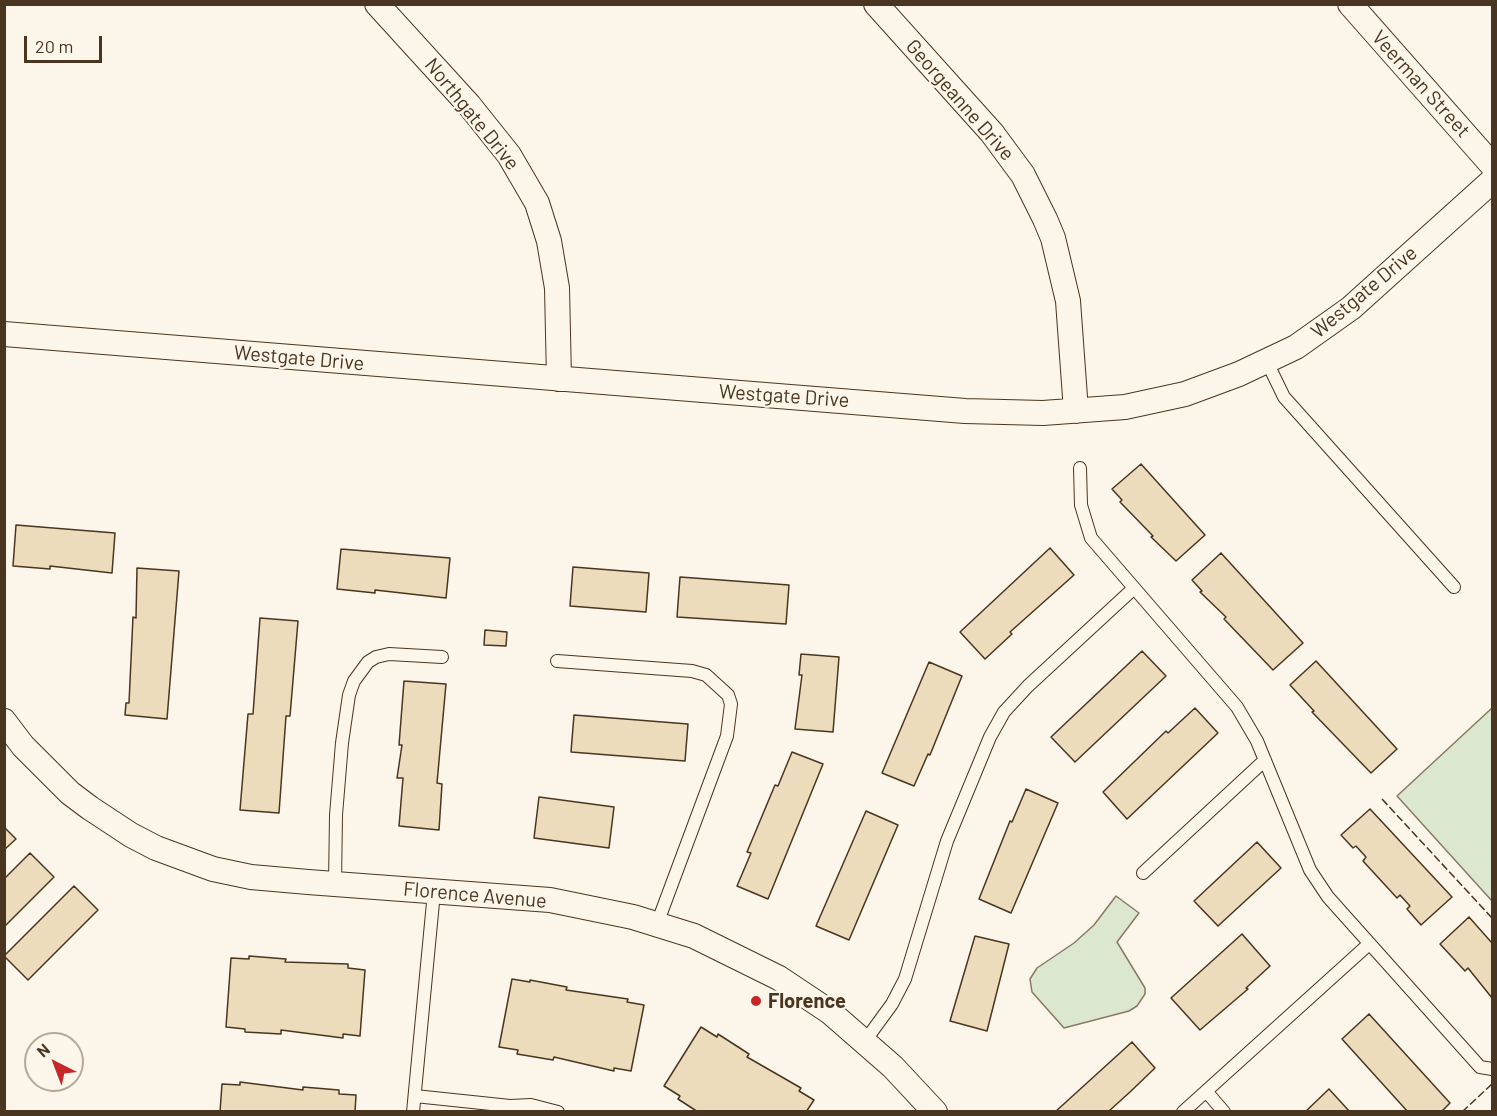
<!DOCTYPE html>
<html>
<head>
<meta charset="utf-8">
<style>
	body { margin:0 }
	#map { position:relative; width:1497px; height:1116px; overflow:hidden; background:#fbf6e9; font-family:Barlow,sans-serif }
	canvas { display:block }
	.frame { position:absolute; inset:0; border:6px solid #4a3520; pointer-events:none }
	.north { position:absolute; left:24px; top:1032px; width:60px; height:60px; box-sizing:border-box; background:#fbf6e9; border:2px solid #b4a999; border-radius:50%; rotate:318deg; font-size:16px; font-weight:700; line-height:24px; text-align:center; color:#4a3520 }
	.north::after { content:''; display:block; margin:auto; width:21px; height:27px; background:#c62828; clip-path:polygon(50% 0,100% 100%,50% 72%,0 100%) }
	.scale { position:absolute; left:24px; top:36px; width:78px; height:27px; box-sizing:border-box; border:3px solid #4a3520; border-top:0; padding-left:8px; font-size:18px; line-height:21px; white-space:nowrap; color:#4a3520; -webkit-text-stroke:4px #fbf6e9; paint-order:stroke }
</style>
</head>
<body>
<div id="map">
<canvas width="1497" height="1116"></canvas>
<div class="frame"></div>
<div class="north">N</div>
<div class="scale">20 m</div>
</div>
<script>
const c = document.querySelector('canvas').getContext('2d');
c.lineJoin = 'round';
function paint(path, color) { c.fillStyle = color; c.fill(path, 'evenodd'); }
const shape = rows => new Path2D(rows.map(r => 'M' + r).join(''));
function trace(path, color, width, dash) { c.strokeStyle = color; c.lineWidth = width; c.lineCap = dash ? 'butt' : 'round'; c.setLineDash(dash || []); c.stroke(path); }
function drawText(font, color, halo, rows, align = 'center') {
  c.font = font + ' Barlow,sans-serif'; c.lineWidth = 4.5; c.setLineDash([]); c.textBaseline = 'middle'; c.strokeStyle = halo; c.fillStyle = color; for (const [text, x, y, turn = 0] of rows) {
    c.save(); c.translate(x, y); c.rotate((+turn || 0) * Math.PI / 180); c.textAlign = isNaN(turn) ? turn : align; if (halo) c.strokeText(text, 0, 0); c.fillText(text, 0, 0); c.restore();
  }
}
const green = shape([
	[1492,708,1492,901,1397,796,1492,708],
	[1116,896,1139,913,1117,942,1145,988,1145,994,1137,1006,1129,1011,1064,1028,1032,992,1030,979,1037,968,1074,943,1094,925,1116,896]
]);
const building = shape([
	[1141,464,1205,535,1176,561,1151,537,1153,536,1120,502,1122,500,1112,489,1141,464],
	[16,525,115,533,112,573,50,566,50,569,13,566,16,525],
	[1050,548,1074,575,1010,632,1012,634,985,659,960,632,1050,548],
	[341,549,450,558,446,598,375,590,375,593,337,589,341,549],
	[1221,553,1303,643,1273,670,1224,619,1226,617,1200,592,1202,591,1192,580,1221,553],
	[573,567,649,573,646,612,570,606,573,567],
	[137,568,179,571,167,719,125,715,126,703,129,703,133,617,136,618,137,568],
	[680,577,789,585,786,624,677,617,680,577],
	[260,618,298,621,290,716,286,716,279,813,240,810,248,714,253,714,260,618],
	[485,630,507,632,506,646,484,645,485,630],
	[1142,651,1166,676,1075,762,1051,737,1142,651],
	[801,654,839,657,833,732,795,729,802,675,799,675,801,654],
	[1316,661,1397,749,1371,773,1312,712,1314,711,1290,685,1316,661],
	[929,662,962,676,930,755,928,754,914,786,882,773,929,662],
	[404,681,446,684,437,783,442,784,439,830,399,826,403,778,397,778,402,745,399,745,404,681],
	[1195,708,1218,733,1127,819,1103,792,1166,731,1168,733,1195,708],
	[574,715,688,724,685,761,571,752,574,715],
	[792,752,823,764,768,899,737,886,751,853,747,852,775,785,778,786,792,752],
	[1026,789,1058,803,1011,913,979,899,1010,821,1012,822,1026,789],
	[539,797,614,807,609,848,534,838,539,797],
	[1370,809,1452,897,1421,925,1407,909,1410,906,1400,895,1397,898,1363,861,1366,857,1356,846,1353,848,1341,835,1370,809],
	[866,811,898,825,849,940,816,926,866,811],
	[4,827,16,839,4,850,4,827],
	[1257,842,1281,868,1218,926,1194,901,1257,842],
	[30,853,54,877,4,927,4,879,30,853],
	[74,886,98,910,28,980,4,956,74,886],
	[1469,917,1492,943,1492,998,1468,968,1465,971,1440,944,1469,917],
	[1242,934,1270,966,1246,988,1248,989,1200,1030,1171,998,1242,934],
	[975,936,1009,944,987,1031,950,1021,975,936],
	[249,956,286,959,285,962,348,964,348,968,365,970,360,1036,343,1034,343,1038,281,1030,281,1034,245,1032,245,1029,226,1027,231,958,249,959,249,956],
	[512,979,530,982,530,980,567,987,566,990,628,999,627,1002,644,1005,631,1071,614,1068,614,1071,554,1057,553,1060,517,1054,518,1050,499,1047,512,979],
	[1369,1014,1450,1103,1441,1112,1408,1112,1342,1039,1369,1014],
	[701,1027,717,1037,718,1034,749,1054,747,1057,801,1088,799,1091,814,1100,806,1112,698,1112,678,1099,680,1096,664,1086,701,1027],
	[1132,1042,1155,1068,1130,1092,1109,1111,1055,1112,1132,1042],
	[240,1082,303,1090,303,1087,339,1090,339,1094,356,1095,355,1112,220,1112,222,1084,240,1085,240,1082],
	[1329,1089,1350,1112,1305,1112,1329,1089]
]);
const lane = shape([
	[1267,362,1284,397,1454,587],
	[1080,468,1081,505,1091,538,1237,707,1257,741,1310,870,1328,897,1480,1067,1492,1069],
	[557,661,692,671,706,675,728,695,731,704,727,736,657,924],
	[1143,873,1265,760],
	[335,884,336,815,342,743,349,695,354,681,368,662,376,657,389,654,442,657],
	[865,1041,892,1004,905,979,947,841,990,737,1004,712,1028,686,1133,589],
	[1206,1091,1224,1112],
	[415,1096,510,1106,531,1105,558,1112],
	[413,1112,434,892],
	[1183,1112,1369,944]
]);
const street = shape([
	[377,4,469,105,509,155,537,203,549,241,557,288,559,379],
	[876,4,992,133,1023,175,1045,219,1053,238,1068,301,1076,411],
	[1350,4,1492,165],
	[4,334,965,411,1043,413,1125,407,1185,394,1239,374,1296,347,1351,308,1492,181],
	[4,721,23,746,70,793,90,808,131,835,156,848,213,869,251,877,308,882,550,900,633,917,694,936,779,978,830,1012,893,1067,935,1112]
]);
const fence = shape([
	[1382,799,1492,918],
	[1462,1112,1492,1084]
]);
const markers = [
	[756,1001,6,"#c62828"]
];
const streetNames = [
	["Veerman Street",1421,84,48],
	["Georgeanne Drive",960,100,49],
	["Northgate Drive",472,114,51],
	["Westgate Drive",1364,292,-40],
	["Westgate Drive",299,358,5],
	["Westgate Drive",784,396,4],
	["Florence Avenue",475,895,5]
];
const poiNames = [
	["Florence",768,1001]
];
paint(green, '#dce7d0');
trace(green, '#887966', 1.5);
paint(building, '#ecdcbc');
trace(building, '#4a3520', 1.5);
trace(lane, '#4a3520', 14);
trace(street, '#4a3520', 26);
trace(lane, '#fbf6e9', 12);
trace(street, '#fbf6e9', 24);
trace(fence, '#4a3520', 1.5, [8, 3]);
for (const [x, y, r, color] of markers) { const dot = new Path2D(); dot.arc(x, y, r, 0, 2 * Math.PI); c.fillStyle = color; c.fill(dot); trace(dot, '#fbf6e9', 2); }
drawText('20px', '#4a3520', '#fbf6e9', streetNames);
drawText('bold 20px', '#4a3520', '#fbf6e9', poiNames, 'left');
</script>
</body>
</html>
